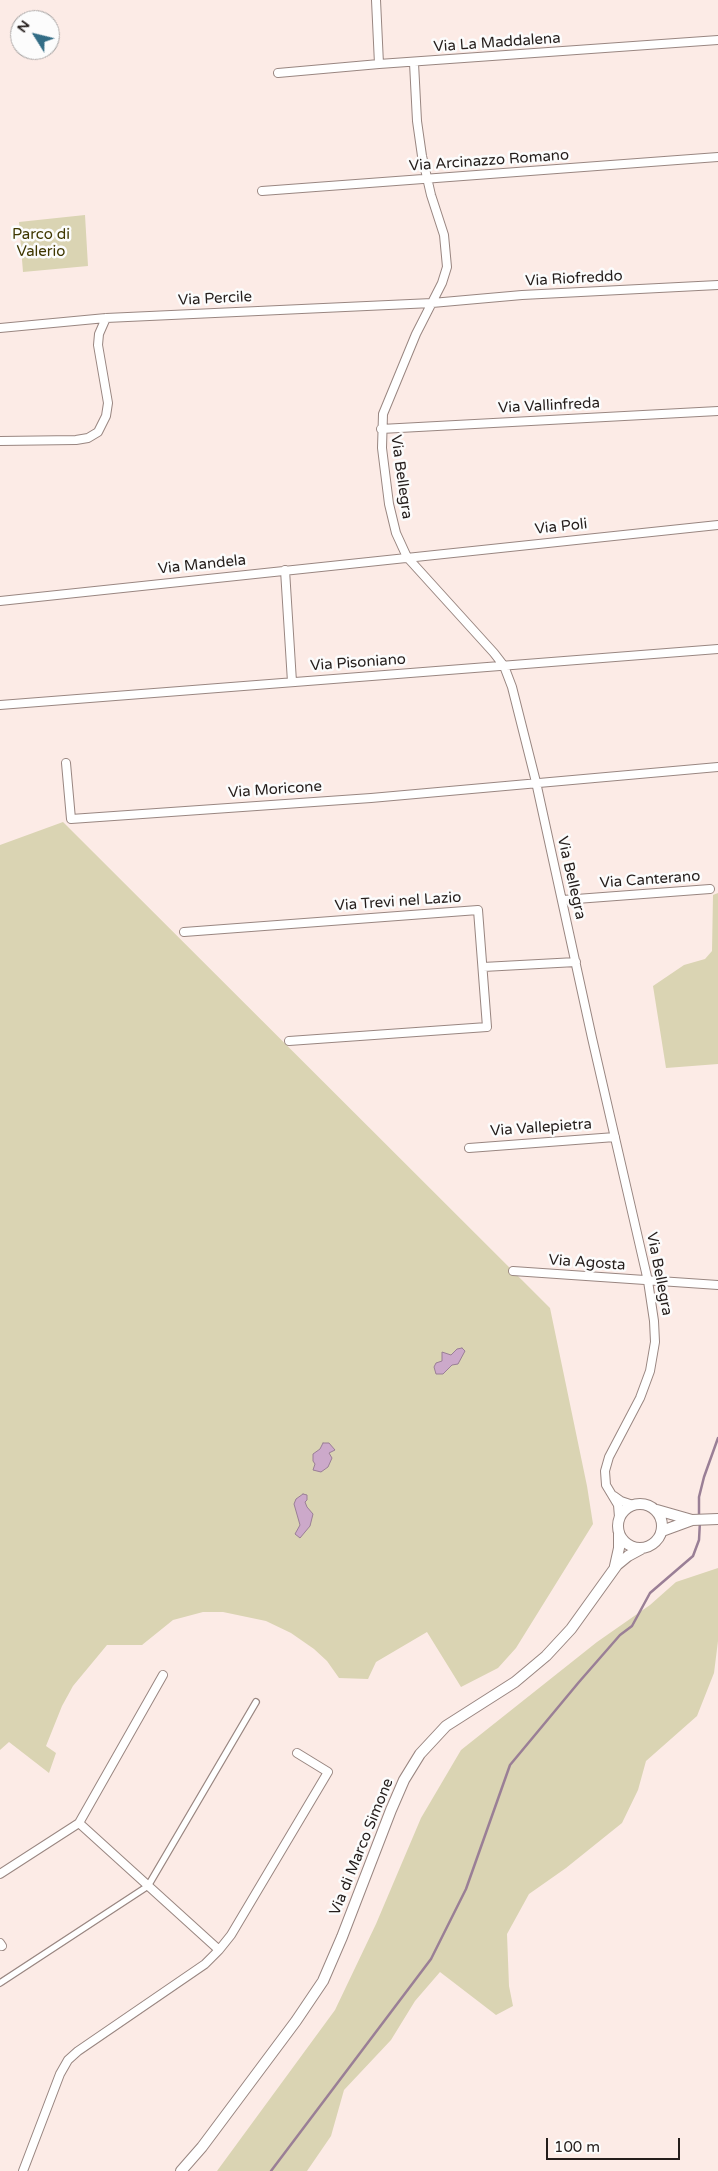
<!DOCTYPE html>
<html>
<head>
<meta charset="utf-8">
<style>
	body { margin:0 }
	#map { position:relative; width:718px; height:2171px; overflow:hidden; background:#fcebe6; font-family:"Varela Round",sans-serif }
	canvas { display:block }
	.north { position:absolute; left:10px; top:10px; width:50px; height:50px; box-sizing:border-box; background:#fcfcfc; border:1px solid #a6a3a2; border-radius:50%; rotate:306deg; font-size:14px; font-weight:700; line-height:20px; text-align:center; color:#241d1b }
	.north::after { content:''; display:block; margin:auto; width:18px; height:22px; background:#336d86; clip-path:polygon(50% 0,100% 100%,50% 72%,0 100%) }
	.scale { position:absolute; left:546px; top:2138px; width:134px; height:22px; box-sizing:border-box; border:2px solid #241d1b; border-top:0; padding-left:6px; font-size:15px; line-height:18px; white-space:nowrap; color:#241d1b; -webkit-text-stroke:4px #fcfcfc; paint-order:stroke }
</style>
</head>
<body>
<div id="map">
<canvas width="718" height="2171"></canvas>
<div class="north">N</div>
<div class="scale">100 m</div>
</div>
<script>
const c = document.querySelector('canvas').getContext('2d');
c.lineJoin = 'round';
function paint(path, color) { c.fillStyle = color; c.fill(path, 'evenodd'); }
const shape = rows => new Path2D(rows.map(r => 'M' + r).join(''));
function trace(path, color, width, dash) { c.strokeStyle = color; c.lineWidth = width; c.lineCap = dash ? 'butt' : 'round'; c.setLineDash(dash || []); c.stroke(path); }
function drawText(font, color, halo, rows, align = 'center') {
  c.font = font + ' "Varela Round",sans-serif'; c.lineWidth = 5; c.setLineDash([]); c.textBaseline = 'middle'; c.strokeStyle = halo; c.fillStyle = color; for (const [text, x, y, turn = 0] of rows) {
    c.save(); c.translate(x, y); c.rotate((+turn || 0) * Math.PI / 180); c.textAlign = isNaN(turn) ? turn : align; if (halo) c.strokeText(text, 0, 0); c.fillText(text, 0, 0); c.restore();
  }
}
const green = shape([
	[85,215,88,266,23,272,19,222],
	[63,822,550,1308,587,1486,593,1524,516,1648,498,1668,461,1687,427,1632,376,1662,368,1679,339,1678,327,1661,314,1649,291,1633,266,1621,223,1612,203,1612,173,1620,142,1645,107,1645,73,1686,62,1706,46,1746,56,1753,49,1773,9,1742,0,1750,0,845],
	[718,893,718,1064,666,1068,653,986,684,965,705,959,712,951,713,895],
	[718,1568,718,1641,714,1673,697,1716,646,1761,638,1790,622,1823,566,1868,529,1894,507,1934,509,1986,513,2006,496,2015,440,1972,415,2001,391,2040,344,2090,331,2136,307,2171,217,2171,335,2010,376,1924,421,1818,461,1750,597,1642,650,1605,676,1582]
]);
const water = shape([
	[462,1348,465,1351,458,1364,452,1365,443,1374,436,1374,434,1367,436,1363,442,1361,442,1352,451,1355,457,1349,462,1348],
	[323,1443,329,1443,335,1450,329,1453,332,1458,328,1467,321,1472,313,1470,315,1464,313,1461,313,1454,320,1449,323,1443],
	[303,1494,307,1495,307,1500,305,1502,307,1507,313,1514,310,1526,300,1538,295,1534,300,1525,294,1504,296,1499,303,1494]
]);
const stream = shape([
	[699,1516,699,1497,704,1477,718,1438],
	[271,2171,431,1959,466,1889,510,1765,579,1682,620,1635,632,1626,650,1593,693,1556,699,1540,700,1521]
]);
const pedestrian = shape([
	[0,1983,148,1886,256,1702]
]);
const minor = shape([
	[376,0,379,64],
	[414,63,417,121,422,156,431,195,444,235,447,267,442,283,416,334,383,414,382,448,389,504,396,533,407,557,494,653,504,666,512,687,536,782,592,1038,648,1281,654,1321,655,1342,650,1371,640,1398,609,1457,605,1471,606,1485,618,1505,619,1517],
	[278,73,379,64,718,40],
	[262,191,718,157],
	[0,328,106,318,432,303,522,295,718,285],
	[381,429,718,411],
	[0,441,76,440,88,438,98,432,106,416,108,403,98,345,99,334,106,318],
	[285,570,292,682],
	[0,601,718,525],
	[0,705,718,649],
	[66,763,71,819,371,798,718,767],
	[563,900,710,889],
	[184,932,478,910,487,1027,289,1041],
	[483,967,576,962],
	[469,1148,615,1137],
	[513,1271,718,1285],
	[614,1496,621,1501,633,1505],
	[79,1823,163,1675],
	[0,1874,79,1823,219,1950,205,1964,78,2051,68,2060,60,2074,23,2171],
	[0,1943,2,1946],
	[219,1950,231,1935,328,1772,297,1753]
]);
const tertiary = shape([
	'618 1526a22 22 0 1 1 44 0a22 22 0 1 1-44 0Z',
	[657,1510,692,1520],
	[662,1531,692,1520,718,1519],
	[615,1566,619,1548,619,1534],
	[181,2171,202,2147,296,2021,323,1981,342,1937,391,1810,404,1780,420,1754,446,1726,515,1682,546,1656,571,1629,617,1565,628,1556,641,1549]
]);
const streetNames = [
	["Via La Maddalena",497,43,-4],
	["Via Arcinazzo Romano",489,161,-4],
	["Via Riofreddo",574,279,-3],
	["Via Percile",215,299,-3],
	["Via Vallinfreda",549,406,-3],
	["Via Bellegra",401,477,82],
	["Via Poli",561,527,-6],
	["Via Mandela",202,565,-6],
	["Via Pisoniano",358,663,-4],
	["Via Moricone",275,790,-4],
	["Via Bellegra",571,878,77],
	["Via Canterano",650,880,-4],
	["Via Trevi nel Lazio",398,902,-4],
	["Via Vallepietra",541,1128,-4],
	["Via Agosta",587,1263,4],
	["Via Bellegra",659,1274,79],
	["Via di Marco Simone",362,1847,-68]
];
const parkNames = [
	["Parco di",41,235],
	["Valerio",41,252]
];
paint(green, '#dad4b3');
paint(water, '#cca9ca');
trace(water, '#9a7f96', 1);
trace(stream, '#9a7f96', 2.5);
trace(pedestrian, '#998681', 8);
trace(minor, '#998681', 10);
trace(tertiary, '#998681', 12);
trace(pedestrian, '#fff', 5.5);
trace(minor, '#fff', 8);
trace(tertiary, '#fff', 10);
drawText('15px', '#241d1b', '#fcfcfc', streetNames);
drawText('15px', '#3f3700', '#fcfcfc', parkNames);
</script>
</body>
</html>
